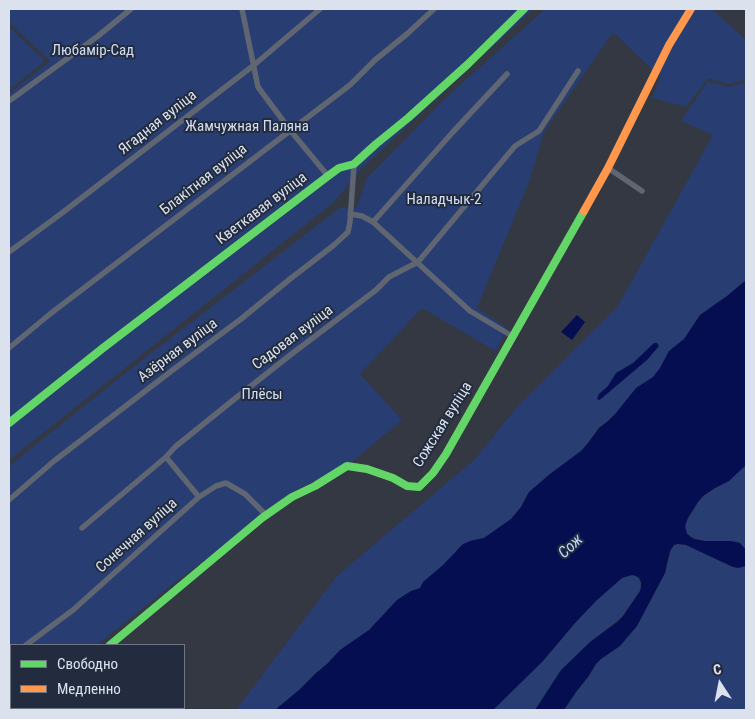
<!DOCTYPE html>
<html>
<head>
<meta charset="utf-8">
<style>
	body { margin:0 }
	#map { position:relative; width:755px; height:719px; overflow:hidden; background:#333843; font-family:"Roboto Condensed",sans-serif }
	canvas { display:block }
	.frame { position:absolute; inset:0; border:10px solid #dbe2ee; pointer-events:none }
	.legend { position:absolute; left:10px; top:644px; width:175px; height:65px; box-sizing:border-box; background:#232c3e; border:1px solid #6d7584; margin:0; padding:6px 9px; list-style:none; font-size:15px; color:#dbe2ee }
	.legend li { display:flex; align-items:center; gap:10px; height:25px }
	.legend b { width:25px; border:1px solid #6d7584 }
	.north { position:absolute; left:695px; top:659px; width:50px; height:50px; -webkit-text-stroke:4px #232c3e; paint-order:stroke; rotate:349deg; font-size:14px; font-weight:700; line-height:20px; text-align:center; color:#dbe2ee }
	.north::after { content:''; display:block; margin:auto; width:18px; height:22px; background:#dbe2ee; clip-path:polygon(50% 0,100% 100%,50% 72%,0 100%) }
</style>
</head>
<body>
<div id="map">
<canvas width="755" height="719"></canvas>
<div class="frame"></div>
<ul class="legend">
<li><b style="height:6px;background:#63d668"></b>Свободно</li>
<li><b style="height:6px;background:#ff974d"></b>Медленно</li>
</ul>
<div class="north">С</div>
</div>
<script>
const c = document.querySelector('canvas').getContext('2d');
c.lineJoin = 'round';
function paint(path, color) { c.fillStyle = color; c.fill(path, 'evenodd'); }
const shape = rows => new Path2D(rows.map(r => 'M' + r).join(''));
function trace(path, color, width, dash) { c.strokeStyle = color; c.lineWidth = width; c.lineCap = dash ? 'butt' : 'round'; c.setLineDash(dash || []); c.stroke(path); }
function drawText(font, color, halo, rows, align = 'center') {
  c.font = font + ' "Roboto Condensed",sans-serif'; c.lineWidth = 4; c.setLineDash([]); c.textBaseline = 'middle'; c.strokeStyle = halo; c.fillStyle = color; for (const [text, x, y, turn = 0] of rows) {
    c.save(); c.translate(x, y); c.rotate((+turn || 0) * Math.PI / 180); c.textAlign = isNaN(turn) ? turn : align; if (halo) c.strokeText(text, 0, 0); c.fillText(text, 0, 0); c.restore();
  }
}
const green = shape([
	[9,9,533,9,360,170,334,202,9,460,9,94,50,61,9,22],
	[545,9,712,9,746,40,746,80,728,84,708,78,686,107,652,98,660,77,613,32,544,132,529,182,477,308,507,328,496,351,422,308,360,374,402,420,347,466,294,491,266,515,178,580,97,645,11,645,11,708,19,708,16,710,9,710,9,466,128,371,341,207,357,208,367,178,449,95],
	[9,27,45,61,9,90],
	[708,81,727,87,746,83,746,280,727,296,700,315,684,339,669,351,660,368,653,377,636,388,616,413,608,421,598,428,588,443,581,451,550,474,529,492,521,507,511,519,484,538,473,540,459,547,449,560,420,588,411,591,397,600,369,630,340,650,328,663,315,674,299,690,275,710,236,710,337,576,475,459,517,407,618,306,713,135,681,121],
	[746,465,746,550,740,543,736,541,705,541,690,537,686,531,686,522,698,502,709,492,722,484],
	[678,544,686,545,733,567,744,567,746,566,746,710,564,710,576,692,588,677,596,664,601,659,620,646,637,626,665,573,671,548,674,545],
	[632,575,636,576,639,578,641,587,640,591,623,616,590,642,557,677,535,710,493,710,543,661,584,613,597,600,617,581,627,576]
]);
const water = shape([
	[746,280,746,465,729,481,715,488,703,496,698,502,688,518,685,526,687,534,694,539,705,541,731,541,740,543,746,550,746,566,738,568,733,567,686,545,678,544,674,545,670,551,665,573,637,626,620,646,601,659,596,664,588,677,576,692,564,710,535,710,561,670,590,642,617,622,623,616,640,591,641,587,641,582,639,578,636,576,632,575,622,578,597,600,575,623,543,661,493,710,275,710,299,690,315,674,328,663,340,650,369,630,397,600,411,591,420,588,423,582,443,565,463,544,470,541,484,538,511,519,521,507,529,492,550,474,581,451,588,443,599,428,608,421,616,413,636,388,653,377,660,368,669,351,684,339,700,315,727,296],
	[577,315,585,322,572,340,561,332],
	[654,343,657,343,659,346,647,360,602,398,599,400,597,399,599,394,608,386,616,373,633,363]
]);
const street = shape([
	[242,9,258,87,290,130,328,176],
	[9,101,98,36,131,9],
	[608,168,642,191],
	[350,214,362,216,373,222,470,311,512,336],
	[373,222,452,133,507,74],
	[9,252,62,213,254,65,320,9],
	[9,348,50,314,350,85,375,60,407,34,434,9],
	[199,497,166,457,175,447,232,401,289,356,376,290,389,277,418,262,515,146,539,131,578,71],
	[9,500,54,461,174,369,241,319,290,279,334,245,348,232,350,222,354,164],
	[82,528,166,457],
	[26,645,73,610,199,497,216,486,226,483,245,494,266,515],
	[9,659,11,657],
	[24,710,27,708]
]);
const fast = shape([
	[9,423,103,348,328,176,339,168,354,164,376,144,408,118,468,64,524,9],
	[110,645,262,518,292,497,315,486,347,466,367,469,393,478,407,486,419,487,433,473,446,454,584,211]
]);
const slow = shape([
	[584,211,608,168,669,45,691,9]
]);
const parkNames = [
	["Любамір-Сад",93,51],
	["Жамчужная Паляна",247,127],
	["Наладчык-2",444,200],
	["Плёсы",262,395]
];
const streetNames = [
	["Ягадная вуліца",158,123,-38],
	["Блакітная вуліца",204,180,-38],
	["Кветкавая вуліца",262,209,-37],
	["Садовая вуліца",293,338,-37],
	["Азёрная вуліца",178,351,-37],
	["Сожская вуліца",443,425,-58],
	["Сонечная вуліца",137,536,-42]
];
const waterNames = [
	["Сож",571,547,-43]
];
paint(green, '#283d72');
paint(water, '#060e52');
trace(street, '#5f6571', 5.5);
trace(fast, '#63d668', 8);
trace(slow, '#ff974d', 8);
drawText('15px', '#d3def3', '#232c3e', parkNames);
drawText('15px', '#dbe2ee', '#232c3e', streetNames);
drawText('italic 16px', '#bfd4fe', '#232c3e', waterNames);
</script>
</body>
</html>
